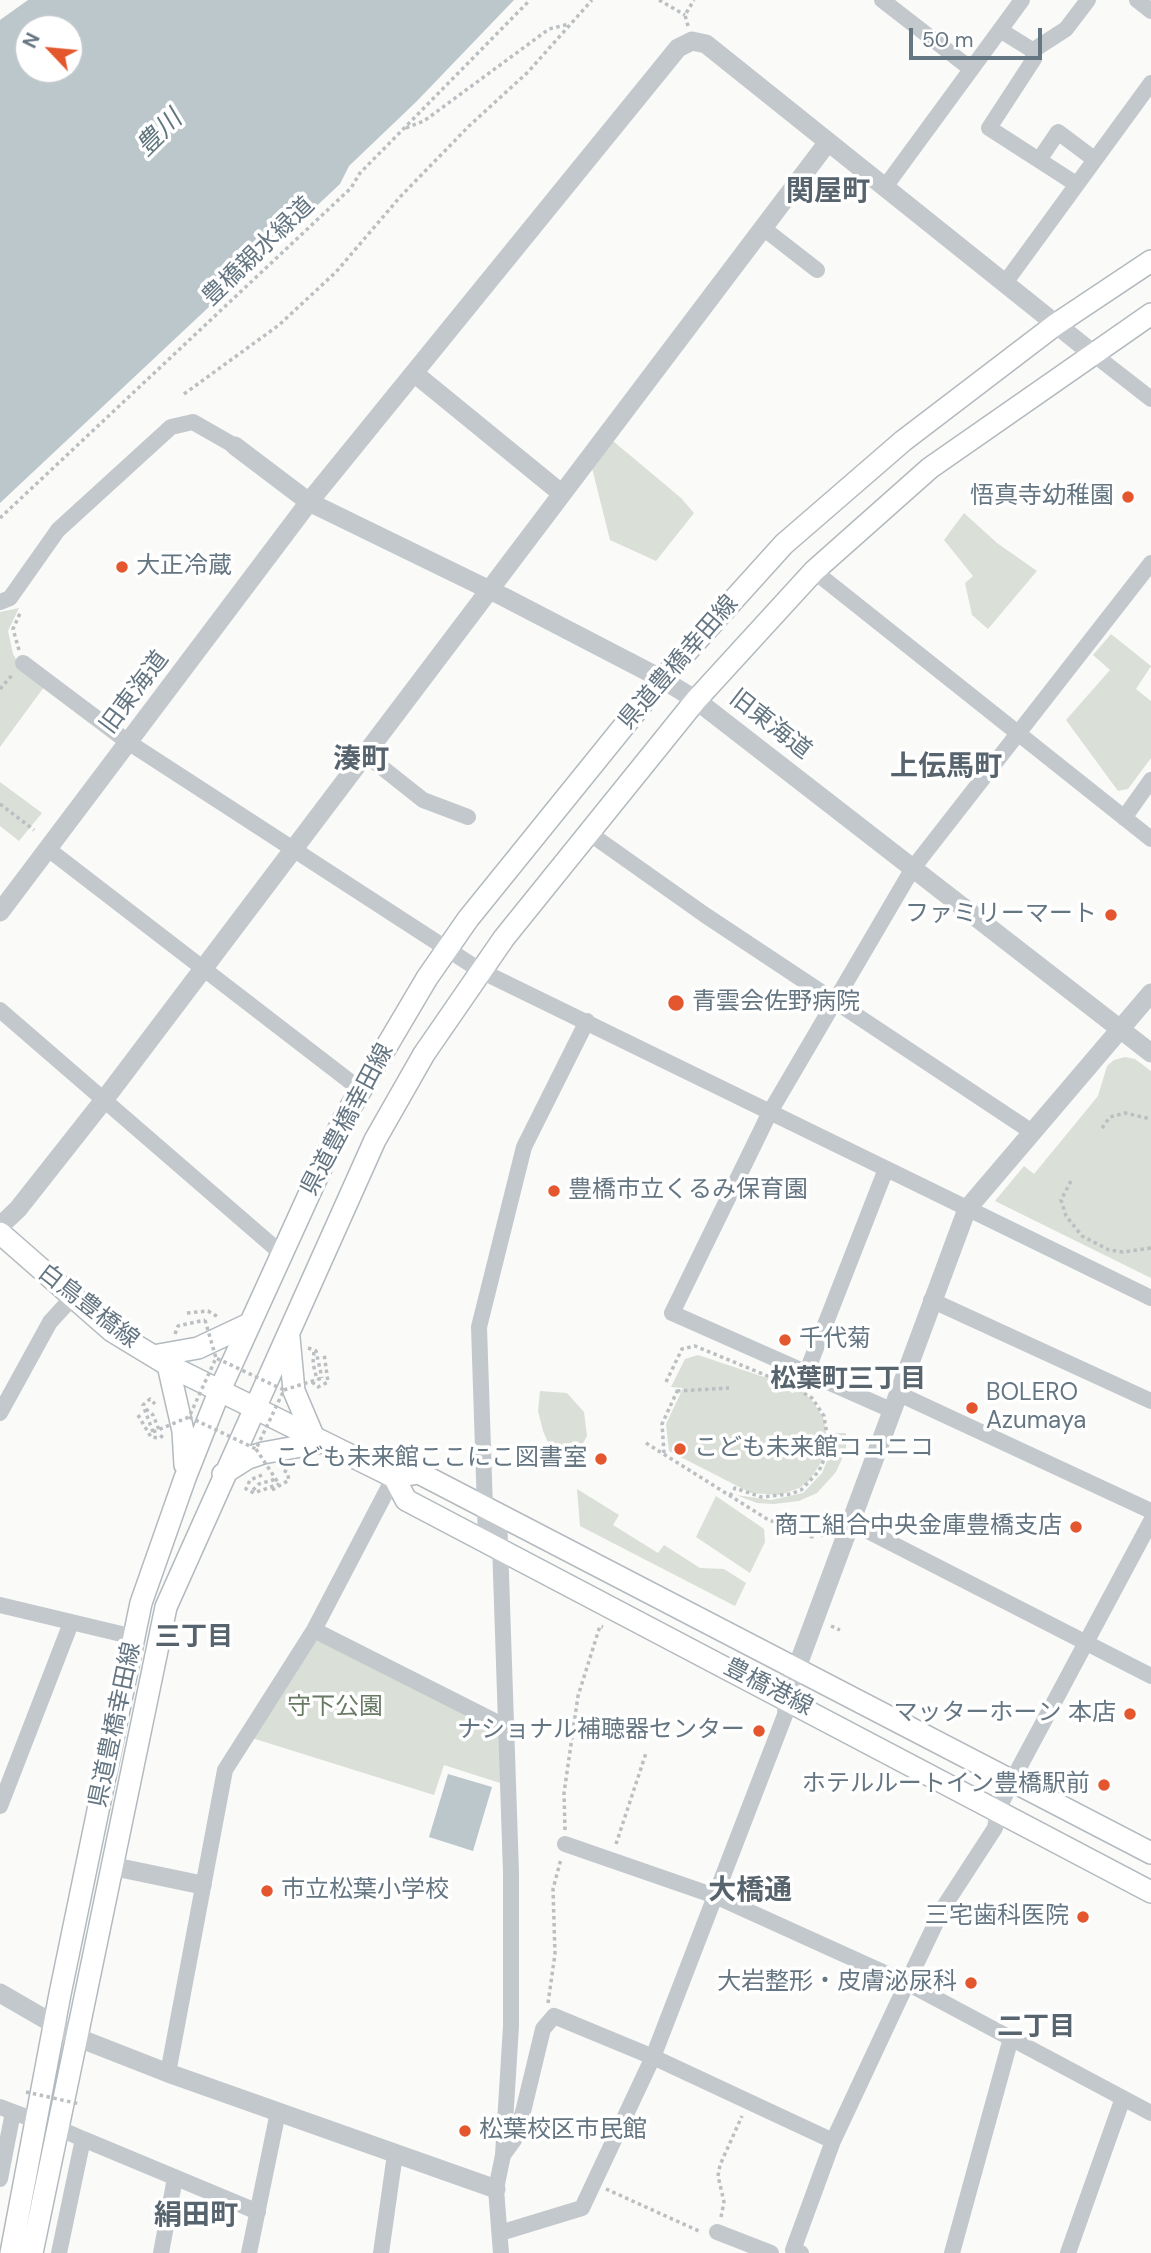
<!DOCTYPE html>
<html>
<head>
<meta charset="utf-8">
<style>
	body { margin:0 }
	#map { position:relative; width:1151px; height:2253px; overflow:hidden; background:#fafaf8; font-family:"DM Sans",sans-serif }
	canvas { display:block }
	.north { position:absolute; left:14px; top:14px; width:70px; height:70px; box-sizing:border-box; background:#fff; border:2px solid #c1c8cd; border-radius:50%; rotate:296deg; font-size:19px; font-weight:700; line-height:28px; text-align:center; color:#657683 }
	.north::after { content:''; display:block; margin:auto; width:24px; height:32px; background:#e4572e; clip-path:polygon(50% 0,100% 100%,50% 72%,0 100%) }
	.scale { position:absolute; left:909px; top:28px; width:133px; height:32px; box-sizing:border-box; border:4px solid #657683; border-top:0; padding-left:9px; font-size:21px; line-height:24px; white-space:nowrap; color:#657683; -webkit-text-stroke:5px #fff; paint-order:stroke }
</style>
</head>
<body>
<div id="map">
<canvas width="1151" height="2253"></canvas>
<div class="north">N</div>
<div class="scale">50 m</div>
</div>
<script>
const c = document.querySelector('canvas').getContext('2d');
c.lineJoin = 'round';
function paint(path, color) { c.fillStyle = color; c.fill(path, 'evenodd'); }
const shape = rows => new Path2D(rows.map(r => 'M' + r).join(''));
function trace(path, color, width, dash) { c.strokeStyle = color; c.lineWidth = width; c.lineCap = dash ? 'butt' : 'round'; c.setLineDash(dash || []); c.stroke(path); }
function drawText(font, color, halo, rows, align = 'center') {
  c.font = font + ' "DM Sans","Noto Sans JP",sans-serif'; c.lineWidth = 7; c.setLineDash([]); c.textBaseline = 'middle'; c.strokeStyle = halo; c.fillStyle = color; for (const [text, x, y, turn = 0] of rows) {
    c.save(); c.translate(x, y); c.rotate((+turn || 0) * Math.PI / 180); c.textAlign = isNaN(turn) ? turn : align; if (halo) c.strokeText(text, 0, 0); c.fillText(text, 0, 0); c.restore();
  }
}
const green = shape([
	[613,441,681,498,694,513,656,561,610,540,592,468],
	[964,513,997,543,1037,571,988,629,972,615,965,583,973,576,944,540],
	[19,608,8,631,13,654,23,671,44,687,0,747,0,612],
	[1111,634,1151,666,1136,689,1151,701,1151,758,1128,789,1118,791,1066,720,1110,670,1093,655],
	[0,782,42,813,19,841,0,826],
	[1125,1057,1135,1059,1151,1071,1151,1278,995,1201,1024,1166,1034,1174,1098,1096,1107,1066,1114,1060],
	[698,1355,773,1380,803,1392,811,1399,823,1417,827,1437,824,1458,809,1481,799,1488,780,1495,751,1493,669,1451,666,1424,683,1388,671,1387,685,1359],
	[540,1391,567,1393,584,1412,587,1436,571,1465,551,1449,543,1431,538,1411],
	[832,1433,846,1433,846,1450,836,1472,817,1493,799,1501,774,1504,757,1503,736,1495,771,1500,803,1493,822,1473,832,1449],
	[577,1489,619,1515,613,1525,658,1553,664,1545,700,1568,724,1569,746,1583,735,1606,580,1526],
	[716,1496,764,1529,765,1542,750,1573,696,1537],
	[322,1640,500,1729,500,1783,444,1765,434,1795,252,1738,314,1641]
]);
const water = shape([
	[28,0,514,0,416,102,349,166,340,184,0,503,0,20],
	[70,28,70,70,28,70,28,28],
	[448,1774,492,1787,473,1851,429,1837]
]);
const path = shape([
	[659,0,685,15],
	[688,26,685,15,694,0],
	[406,128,424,121,549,29,569,24],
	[184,394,279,325,336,272,400,197,469,126,528,72,592,0],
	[0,518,351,188,360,173,530,0],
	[19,650,13,629,21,611],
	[0,689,13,674],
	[0,804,34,830],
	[1102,1128,1110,1117,1125,1113,1151,1119],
	[1071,1181,1061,1200,1066,1216,1082,1236,1109,1250,1123,1252,1151,1248],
	[187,1313,208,1311,218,1317],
	[175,1334,178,1326,205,1320],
	[308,1348,316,1351,322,1378],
	[314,1352,313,1363,317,1380],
	[312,1382,318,1387,328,1382,324,1353],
	[666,1382,682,1349,695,1346,787,1384],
	[677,1391,729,1388],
	[146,1409,153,1415,159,1430],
	[138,1415,151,1437,160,1438,164,1434],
	[153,1432,143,1405,150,1399,155,1404],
	[646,1443,767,1519,812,1537,814,1532,825,1536],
	[664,1453,662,1424,679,1387],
	[262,1475,250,1480,246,1489,254,1493,279,1484],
	[253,1490,259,1484,276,1479],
	[272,1490,289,1480,287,1472,282,1470],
	[730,1496,735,1488,761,1497,791,1494,801,1490,819,1471,829,1448,824,1416,812,1398,794,1387],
	[831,1626,840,1630],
	[565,1830,564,1793,578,1696,600,1626,603,1627],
	[616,1844,646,1753],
	[548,2003,555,1954,553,1889,561,1859],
	[606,2189,701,2232],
	[721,2217,724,2202,718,2176,720,2165,742,2116]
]);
const minor = shape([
	[882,0,971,69],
	[1137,0,1151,11],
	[1000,30,1032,50,1035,49,1066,29,1088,0],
	[1032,50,1034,59,989,128,1076,184],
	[1039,160,1058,132,1094,159],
	[885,187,1022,0],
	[763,228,817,270],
	[1005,283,1151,83],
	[1092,353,1151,399],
	[814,571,1151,839],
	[0,602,10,598,58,530,171,427,193,422,235,446],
	[23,663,128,742,481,971,1151,1298],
	[365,754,423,800,468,817],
	[1124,818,1151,780],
	[589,833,705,915,1032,1132],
	[48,849,361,1090],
	[0,1010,282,1254],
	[931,1300,1151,1401],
	[807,1371,886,1169],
	[897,1393,1151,1511],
	[891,1410,672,1313,770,1112,913,868,1151,563],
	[0,1413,50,1322,71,1299],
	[499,1514,511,1873,511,2026,503,2155,496,2189,501,2253],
	[850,1522,1151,1676],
	[486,1539,479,1327,524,1147,587,1021],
	[0,1605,134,1637],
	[314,1630,506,1727],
	[0,1806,71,1623],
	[565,1844,715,1896,907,1983,1151,2113],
	[168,2073,225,1770,314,1630,394,1477],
	[0,2107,37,2121],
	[58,2128,83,2139,59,2253],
	[83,2139,258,2212],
	[503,2155,514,2140,523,2112,543,2029,554,2016,653,2057,833,2141],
	[0,2179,13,2112],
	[717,2232,771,2253],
	[500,2233,582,2208,653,2057,785,1715,786,1697],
	[161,2253,175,2178],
	[249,2253,278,2112],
	[381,2253,395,2154],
	[801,2253,793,2250,833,2141,907,1983,943,1908,995,1828,998,1810,1013,1779,1151,1521],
	[952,2253,1011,2038],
	[1068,2253,1123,2098]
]);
const tertiary = shape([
	[414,373,561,493],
	[235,446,309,502,504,597,662,679,696,700,1151,1053],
	[0,912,309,502,678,48,692,41,706,44,1092,353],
	[0,1226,18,1209,104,1100,828,142],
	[786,1697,967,1209,1151,993],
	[111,1866,202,1885],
	[0,1993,76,2037,168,2073,496,2189]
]);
const secondary = shape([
	[0,1233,112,1331,168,1365,394,1477,419,1473,1151,1853],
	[289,1337,294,1391,314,1438],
	[153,1356,198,1348,249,1324],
	[168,1365,183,1431,185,1465],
	[223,1474,248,1458,263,1453,323,1442],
	[394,1477,406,1500,1151,1892],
	[11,2253,60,1994,141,1603,185,1478,219,1392,343,1120,427,978,468,919,662,679,784,544,903,441,1055,325,1151,261],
	[32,2253,166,1607,375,1140,424,1054,504,938,696,700,814,571,930,468,1151,314]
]);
const pathBridge = shape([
	[205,1320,216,1358],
	[284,1390,322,1378],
	[153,1432,189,1417,216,1358,284,1390,256,1449,189,1417],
	[256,1449,279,1484],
	[26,2092,80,2104]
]);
const markers = [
	[1128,497,7,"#e4572e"],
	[122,567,7,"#e4572e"],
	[1111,915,7,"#e4572e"],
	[676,1003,9,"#e4572e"],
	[554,1191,7,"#e4572e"],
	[785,1340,7,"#e4572e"],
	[972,1408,7,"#e4572e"],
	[680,1449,7,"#e4572e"],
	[601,1459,7,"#e4572e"],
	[1076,1527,7,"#e4572e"],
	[1130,1714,7,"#e4572e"],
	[759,1731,7,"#e4572e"],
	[1104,1785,7,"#e4572e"],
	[267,1891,7,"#e4572e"],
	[1083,1917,7,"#e4572e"],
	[971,1983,7,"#e4572e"],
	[465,2131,7,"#e4572e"]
];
const streetNames = [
	["豊橋親水緑道",259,252,-44],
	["県道豊橋幸田線",679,663,-49],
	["旧東海道",135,693,-53],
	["旧東海道",770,725,38],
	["県道豊橋幸田線",348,1120,-62],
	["白鳥豊橋線",88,1307,38],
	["豊橋港線",768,1688,27],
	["県道豊橋幸田線",116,1725,-78]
];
const poiNames = [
	["悟真寺幼稚園",1114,497],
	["大正冷蔵",136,567,"left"],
	["ファミリーマート",1097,915],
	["青雲会佐野病院",692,1003,"left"],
	["豊橋市立くるみ保育園",568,1191,"left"],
	["千代菊",799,1340,"left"],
	["BOLERO",986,1394,"left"],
	["Azumaya",986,1422,"left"],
	["こども未来館ココニコ",694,1449,"left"],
	["こども未来館ここにこ図書室",587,1459],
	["商工組合中央金庫豊橋支店",1062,1527],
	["マッターホーン 本店",1116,1714],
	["ナショナル補聴器センター",745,1731],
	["ホテルルートイン豊橋駅前",1090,1785],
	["市立松葉小学校",281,1891,"left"],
	["三宅歯科医院",1069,1917],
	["大岩整形・皮膚泌尿科",957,1983],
	["松葉校区市民館",479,2131,"left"]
];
const parkNames = [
	["守下公園",335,1708]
];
const waterNames = [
	["豊川",160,134,-45]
];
const neighbourhoodNames = [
	["松葉町三丁目",848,1380],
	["三丁目",194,1638],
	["二丁目",1036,2028]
];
const quarterNames = [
	["関屋町",828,193],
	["湊町",361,761],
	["上伝馬町",946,768],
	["大橋通",750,1892],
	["絹田町",196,2217]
];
paint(green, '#dadfd7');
paint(water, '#bbc7cb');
trace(secondary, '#b3babf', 24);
trace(path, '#bbbfc2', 3.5, [3.5, 3.5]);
trace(minor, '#c3c8cc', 16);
trace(tertiary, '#c3c8cc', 19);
trace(secondary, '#fff', 21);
trace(pathBridge, '#bbbfc2', 3.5, [3.5, 3.5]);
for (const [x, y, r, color] of markers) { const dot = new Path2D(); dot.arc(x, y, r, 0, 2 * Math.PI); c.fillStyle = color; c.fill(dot); trace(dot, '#fff', 2.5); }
drawText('24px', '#657683', '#fff', streetNames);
drawText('24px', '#657683', '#fff', poiNames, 'right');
drawText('24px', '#687a64', '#fff', parkNames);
drawText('italic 26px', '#60757c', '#fff', waterNames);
drawText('bold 26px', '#57646e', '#fff', neighbourhoodNames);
drawText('bold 28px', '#57646e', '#fff', quarterNames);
</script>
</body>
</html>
